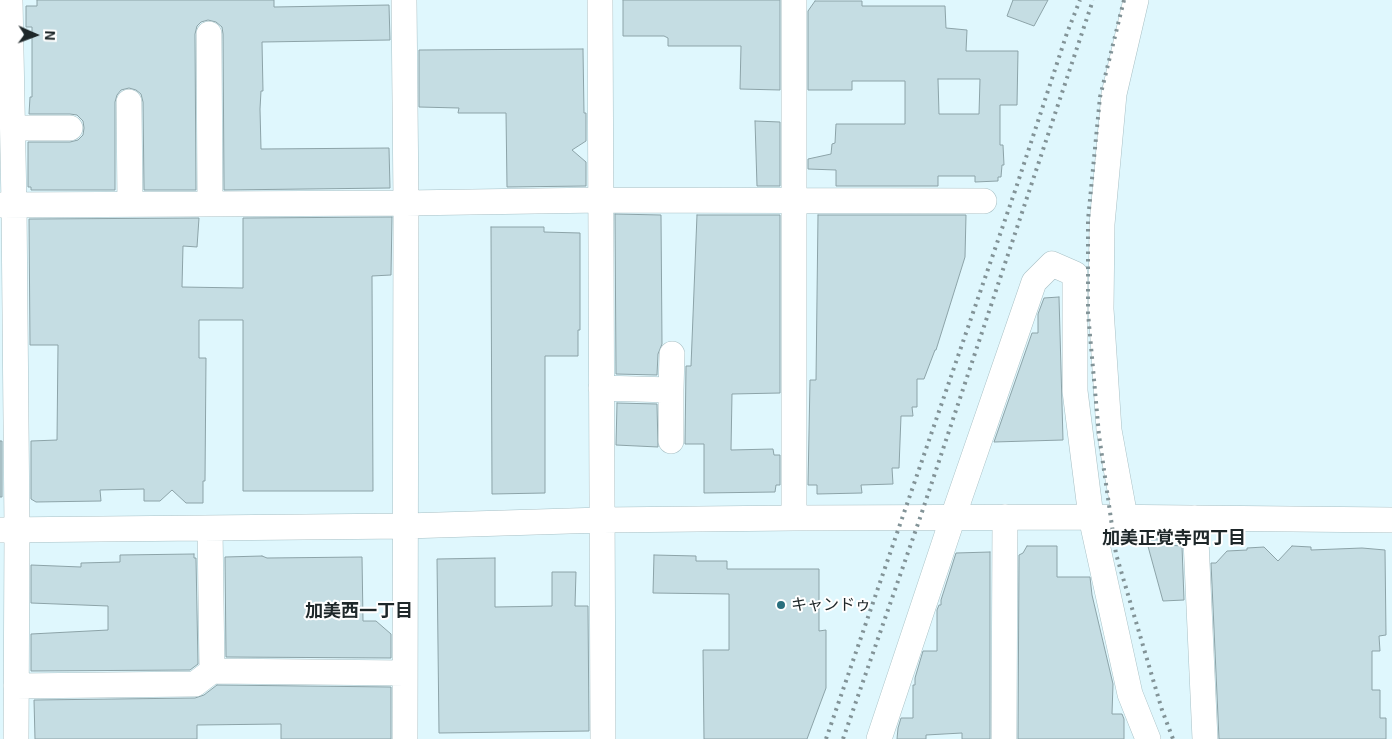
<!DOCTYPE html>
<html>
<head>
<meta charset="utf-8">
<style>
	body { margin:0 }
	#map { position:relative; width:1392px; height:739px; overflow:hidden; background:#dff7fd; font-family:"Exo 2",sans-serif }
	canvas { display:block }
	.north { position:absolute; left:10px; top:10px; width:50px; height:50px; -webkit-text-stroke:4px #fff; paint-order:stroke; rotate:92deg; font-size:14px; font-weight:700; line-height:20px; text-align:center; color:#1e2729 }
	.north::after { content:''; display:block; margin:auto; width:18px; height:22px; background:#1e2729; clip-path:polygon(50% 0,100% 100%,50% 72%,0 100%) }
</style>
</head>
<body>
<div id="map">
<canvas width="1392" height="739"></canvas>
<div class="north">N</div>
</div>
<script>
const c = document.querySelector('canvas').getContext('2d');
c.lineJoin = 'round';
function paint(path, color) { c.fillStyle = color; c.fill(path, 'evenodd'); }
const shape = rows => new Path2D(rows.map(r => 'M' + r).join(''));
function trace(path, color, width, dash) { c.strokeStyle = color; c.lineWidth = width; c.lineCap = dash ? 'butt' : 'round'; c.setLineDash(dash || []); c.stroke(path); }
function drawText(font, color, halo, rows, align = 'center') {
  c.font = font + ' "Exo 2","Noto Sans JP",sans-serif'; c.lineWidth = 4; c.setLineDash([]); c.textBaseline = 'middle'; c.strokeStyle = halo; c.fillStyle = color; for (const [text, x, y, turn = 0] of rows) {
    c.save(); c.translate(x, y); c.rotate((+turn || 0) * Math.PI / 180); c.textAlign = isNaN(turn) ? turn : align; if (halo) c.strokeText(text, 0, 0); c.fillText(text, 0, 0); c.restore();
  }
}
const building = shape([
	[37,0,274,0,274,7,389,5,390,40,262,42,263,91,261,91,260,109,261,149,389,148,390,188,224,190,223,34,222,27,216,22,208,20,201,22,197,26,195,34,196,190,144,190,143,102,141,94,136,90,129,88,121,90,117,95,115,102,115,190,31,190,31,187,28,187,28,142,70,142,78,140,83,135,84,128,83,121,77,115,70,114,29,114,30,97,32,97,32,27,26,27,26,6,37,6,37,0],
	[623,0,780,0,780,90,740,89,741,46,668,46,668,38,664,36,623,36,623,0],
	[1013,0,1048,0,1034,26,1007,16,1013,0],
	[815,1,862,1,862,6,945,6,946,28,967,30,966,51,1018,51,1017,105,1000,105,1000,145,1003,145,1004,165,1002,165,1001,177,998,177,998,181,975,182,975,176,938,176,938,186,836,186,836,170,808,169,808,159,831,154,832,144,835,143,836,124,905,124,905,81,852,81,852,90,808,90,808,11,815,1],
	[938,79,980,79,979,114,939,114,938,79],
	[583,49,584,113,586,113,586,141,572,150,586,162,586,186,507,187,506,113,458,113,459,108,419,107,419,50,583,49],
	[755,121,780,122,780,186,757,186,755,121],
	[615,214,661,215,662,344,658,354,657,375,616,374,615,214],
	[697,215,780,215,780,393,732,394,731,450,773,449,774,455,780,455,780,485,776,485,775,492,704,493,704,444,685,444,686,366,691,366,697,215],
	[818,215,966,215,965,257,936,350,935,350,924,379,917,379,917,407,912,407,913,416,901,416,899,468,892,468,893,484,861,485,862,493,817,494,817,485,808,485,810,380,816,380,818,215],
	[392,217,391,275,372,276,373,491,243,491,243,320,199,320,199,358,206,358,205,481,203,481,203,503,186,503,172,490,160,501,144,501,144,489,100,490,101,501,36,502,31,499,31,441,57,440,58,345,30,345,29,219,199,218,197,247,183,246,182,287,243,288,243,218,392,217],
	[491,227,544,227,544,232,580,233,580,330,578,330,578,356,545,356,545,493,492,494,491,227],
	[1059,297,1063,440,994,442,1032,333,1038,333,1038,314,1044,298,1059,297],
	[617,403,657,404,658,447,616,445,617,403],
	[0,441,2,441,2,497,0,497,0,441],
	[1146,539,1167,539,1167,545,1182,546,1184,600,1163,601,1146,539],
	[1027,546,1057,546,1057,577,1090,577,1092,595,1113,684,1112,714,1122,714,1124,719,1124,739,1018,739,1019,555,1023,553,1027,546],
	[1292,546,1311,547,1311,550,1362,548,1385,550,1386,635,1379,636,1380,651,1372,651,1372,690,1380,690,1380,718,1386,718,1386,739,1219,739,1211,563,1216,563,1227,551,1247,550,1247,548,1264,547,1278,561,1292,546],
	[990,552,990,739,962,739,962,733,926,735,926,739,897,739,898,728,901,718,913,718,913,685,915,685,915,678,923,651,937,651,937,610,939,605,941,605,941,600,956,553,990,552],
	[194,554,194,558,196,558,198,664,190,670,31,671,31,634,108,630,108,606,31,603,31,565,81,567,81,563,120,562,120,555,194,554],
	[654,555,696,556,696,561,727,561,727,569,819,569,819,631,826,630,826,688,807,739,704,739,703,650,729,650,729,594,653,593,654,555],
	[262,556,267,558,362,557,363,621,376,621,391,634,391,658,226,657,225,557,262,556],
	[495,558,495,607,552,606,552,572,576,572,575,606,588,606,589,731,439,733,437,559,495,558],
	[217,685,391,687,391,739,281,739,281,724,197,725,197,739,35,739,34,700,195,698,204,695,217,685]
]);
const minor = shape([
	[10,0,14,205,17,530,16,739],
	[404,0,406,203,405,739],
	[600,0,603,739],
	[209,34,210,204],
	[129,102,130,204],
	[13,128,70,128],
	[0,205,406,203,601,200,984,201],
	[601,388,671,390,671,441],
	[671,390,672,354],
	[1125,517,1109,430,1101,309,1102,224,1114,94,1136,0],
	[794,518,794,0],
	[1195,518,1205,739],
	[210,528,212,671],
	[0,530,406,526,602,520,794,518,1091,517,1392,520],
	[16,686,195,684,212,671,405,673],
	[879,739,953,517,1034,282,1052,264,1075,274,1075,391,1091,517,1130,694,1148,739],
	[1004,739,1005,517]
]);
const rail = shape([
	[1124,0,1100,97,1088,220,1088,313,1099,435,1116,554,1162,710,1173,739],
	[826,739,1016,188,1067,33,1080,0],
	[843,739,920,518,1093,0]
]);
const markers = [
	[781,605,5,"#296f7d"]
];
const poiNames = [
	["キャンドゥ",791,605]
];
const neighbourhoodNames = [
	["加美正覚寺四丁目",1174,538],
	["加美西一丁目",359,611]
];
paint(building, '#c5dde3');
trace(building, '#8ca3a8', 1);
trace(minor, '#a8c0c5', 26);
trace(minor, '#fff', 25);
trace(rail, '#829397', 4, [2.5, 5]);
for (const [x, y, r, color] of markers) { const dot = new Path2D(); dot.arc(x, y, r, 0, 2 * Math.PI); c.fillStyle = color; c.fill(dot); trace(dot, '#fff', 2); }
drawText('16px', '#1e2729', '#fff', poiNames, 'left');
drawText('bold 18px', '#1e2729', '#fff', neighbourhoodNames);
</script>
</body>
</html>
